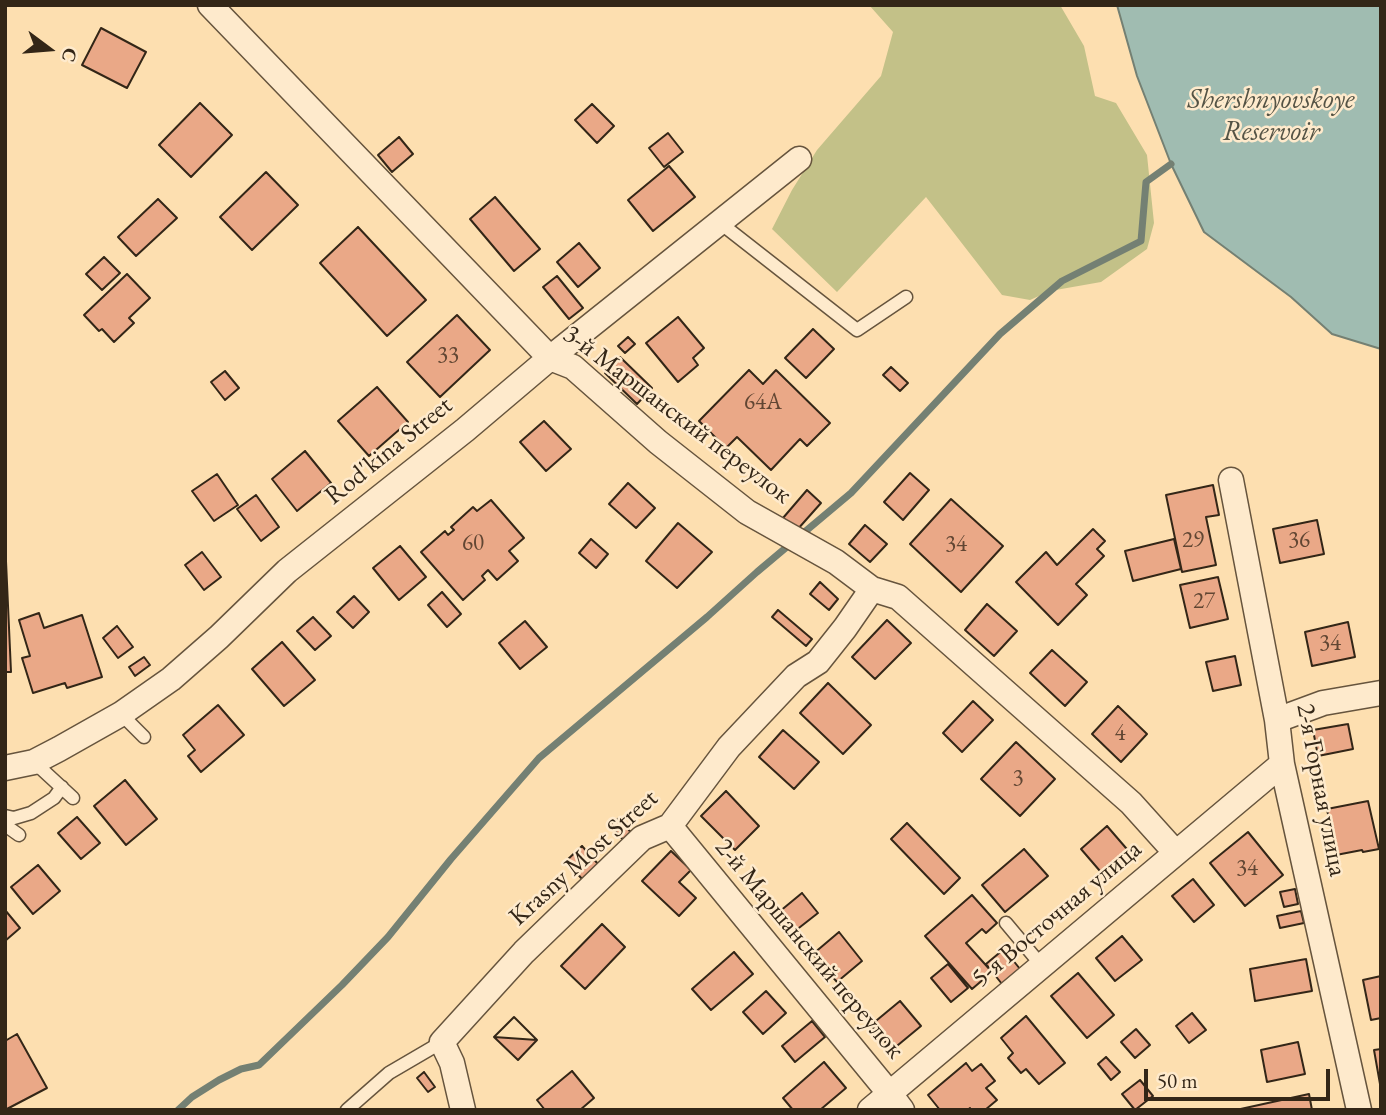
<!DOCTYPE html>
<html>
<head>
<meta charset="utf-8">
<style>
	body { margin:0 }
	#map { position:relative; width:1386px; height:1115px; overflow:hidden; background:#fddfb0; font-family:"EB Garamond",serif }
	canvas { display:block }
	.frame { position:absolute; inset:0; border:7px solid #332617; pointer-events:none }
	.north { position:absolute; left:14px; top:14px; width:70px; height:70px; -webkit-text-stroke:5px #feeacc; paint-order:stroke; rotate:106deg; font-size:19px; font-weight:700; line-height:28px; text-align:center; color:#332617 }
	.north::after { content:''; display:block; margin:auto; width:24px; height:32px; background:#332617; clip-path:polygon(50% 0,100% 100%,50% 72%,0 100%) }
	.scale { position:absolute; left:1144px; top:1069px; width:186px; height:32px; box-sizing:border-box; border:4px solid #332617; border-top:0; padding-left:9px; font-size:21px; line-height:24px; white-space:nowrap; color:#332617; -webkit-text-stroke:5px #feeacc; paint-order:stroke }
</style>
</head>
<body>
<div id="map">
<canvas width="1386" height="1115"></canvas>
<div class="frame"></div>
<div class="north">С</div>
<div class="scale">50 m</div>
</div>
<script>
const c = document.querySelector('canvas').getContext('2d');
c.lineJoin = 'round';
function paint(path, color) { c.fillStyle = color; c.fill(path, 'evenodd'); }
const shape = rows => new Path2D(rows.map(r => 'M' + r).join(''));
function trace(path, color, width, dash) { c.strokeStyle = color; c.lineWidth = width; c.lineCap = dash ? 'butt' : 'round'; c.setLineDash(dash || []); c.stroke(path); }
function drawText(font, color, halo, rows, align = 'center') {
  c.font = font + ' "EB Garamond",serif'; c.lineWidth = 5; c.setLineDash([]); c.textBaseline = 'middle'; c.strokeStyle = halo; c.fillStyle = color; for (const [text, x, y, turn = 0] of rows) {
    c.save(); c.translate(x, y); c.rotate((+turn || 0) * Math.PI / 180); c.textAlign = isNaN(turn) ? turn : align; if (halo) c.strokeText(text, 0, 0); c.fillText(text, 0, 0); c.restore();
  }
}
const green = shape([
	[869,5,1060,5,1084,46,1095,96,1116,103,1147,155,1154,223,1147,249,1101,282,1050,291,1030,300,1002,295,926,197,837,292,772,229,792,190,817,150,881,76,893,32]
]);
const water = shape([
	[1117,5,1381,5,1381,349,1332,334,1291,297,1204,232,1171,164,1137,76,1117,5]
]);
const stream = shape([
	[178,1110,192,1097,219,1080,241,1069,259,1065,342,985,388,937,451,859,539,758,707,617,757,572,851,493,1000,334,1062,281,1141,241,1146,182,1171,164]
]);
const building = shape([
	[101,28,146,52,127,88,82,65,101,28],
	[200,103,232,135,191,177,159,145,200,103],
	[592,104,614,126,597,143,575,120,592,104],
	[668,133,683,152,664,167,649,148,668,133],
	[399,137,413,154,392,172,378,155,399,137],
	[669,166,695,197,653,231,628,200,669,166],
	[266,172,298,205,252,250,220,217,266,172],
	[495,197,540,249,514,271,470,219,495,197],
	[158,199,177,218,136,256,118,237,158,199],
	[358,227,426,300,387,336,320,263,358,227],
	[579,243,600,268,578,287,557,262,579,243],
	[104,257,120,273,102,290,86,274,104,257],
	[127,274,150,298,129,318,134,323,114,342,102,329,99,331,84,315,127,274],
	[557,276,583,308,569,319,543,287,557,276],
	[457,315,490,350,440,397,407,362,457,315],
	[678,317,704,348,693,358,698,365,678,382,646,343,678,317],
	[813,329,834,349,806,378,785,358,813,329],
	[628,337,635,344,625,353,618,346,628,337],
	[620,357,652,388,637,404,605,373,620,357],
	[891,367,908,383,900,391,883,375,891,367],
	[749,370,763,384,776,370,830,423,807,446,800,439,771,470,737,437,726,448,699,421,749,370],
	[225,371,239,388,225,400,211,382,225,371],
	[377,387,408,422,369,456,338,421,377,387],
	[544,421,571,449,546,471,520,442,544,421],
	[305,451,331,483,297,511,272,479,305,451],
	[910,473,929,490,903,520,884,502,910,473],
	[217,474,238,505,214,521,192,491,217,474],
	[628,483,655,508,636,528,609,504,628,483],
	[1213,485,1219,515,1206,517,1216,565,1182,572,1166,495,1213,485],
	[807,490,821,503,797,530,783,518,807,490],
	[256,495,279,527,261,541,237,509,256,495],
	[951,499,1003,546,961,592,910,544,951,499],
	[491,500,524,538,509,551,518,561,497,580,488,570,482,576,485,580,463,600,421,552,445,531,448,535,454,530,451,527,473,507,477,511,491,500],
	[1317,520,1324,554,1280,563,1273,529,1317,520],
	[678,523,712,552,677,588,646,561,678,523],
	[865,525,887,544,870,562,849,544,865,525],
	[1093,529,1105,541,1097,549,1104,556,1076,584,1087,595,1058,625,1016,582,1046,552,1057,565,1093,529],
	[5,539,11,672,5,672,5,539],
	[591,539,608,554,596,568,579,553,591,539],
	[1174,539,1181,569,1133,581,1125,551,1174,539],
	[400,546,426,577,399,600,373,568,400,546],
	[202,552,221,577,204,590,185,565,202,552],
	[1218,577,1228,619,1190,628,1180,585,1218,577],
	[820,582,838,599,829,610,810,594,820,582],
	[442,592,461,614,447,627,428,605,442,592],
	[354,596,369,612,353,628,337,612,354,596],
	[987,604,1017,631,994,656,965,630,987,604],
	[778,610,812,639,806,646,772,617,778,610],
	[39,613,44,628,82,615,102,677,67,688,65,683,33,693,22,658,30,656,19,620,39,613],
	[313,617,331,636,315,650,297,631,313,617],
	[887,620,911,643,875,679,852,657,887,620],
	[525,621,547,647,520,669,499,643,525,621],
	[1348,622,1355,657,1312,666,1305,632,1348,622],
	[117,626,133,647,118,658,103,638,117,626],
	[282,642,315,680,284,706,252,669,282,642],
	[1052,650,1087,682,1065,706,1030,673,1052,650],
	[1235,656,1241,685,1213,691,1206,662,1235,656],
	[144,657,150,665,135,676,129,667,144,657],
	[828,683,871,725,843,754,800,713,828,683],
	[973,701,993,720,962,752,943,733,973,701],
	[218,705,244,735,201,772,188,756,195,750,183,735,218,705],
	[1118,706,1147,734,1121,762,1092,734,1118,706],
	[1348,724,1353,749,1318,756,1313,730,1348,724],
	[783,730,819,762,794,789,759,757,783,730],
	[1016,742,1055,779,1020,816,981,779,1016,742],
	[125,780,157,819,126,845,94,806,125,780],
	[726,791,759,826,735,850,701,816,726,791],
	[1368,801,1379,849,1363,852,1362,850,1336,855,1327,809,1368,801],
	[77,817,100,843,81,859,58,833,77,817],
	[619,818,633,835,625,842,610,825,619,818],
	[907,823,960,878,944,894,891,839,907,823],
	[1107,826,1132,855,1106,878,1081,849,1107,826],
	[1248,832,1283,875,1245,906,1210,863,1248,832],
	[582,846,598,864,582,879,566,861,582,846],
	[1024,849,1048,876,1005,912,982,885,1024,849],
	[671,851,691,870,679,882,696,898,679,916,642,881,671,851],
	[38,865,60,891,33,914,11,887,38,865],
	[1193,879,1214,905,1194,922,1172,896,1193,879],
	[1295,889,1298,904,1284,907,1280,892,1295,889],
	[802,893,818,913,795,931,779,912,802,893],
	[972,895,997,923,986,933,982,929,966,943,992,972,972,989,925,936,972,895],
	[5,910,20,928,5,941,5,910],
	[1301,911,1304,923,1280,928,1277,916,1301,911],
	[602,924,625,947,585,989,561,966,602,924],
	[839,932,862,961,837,982,813,954,839,932],
	[1122,936,1142,960,1115,981,1096,958,1122,936],
	[1004,949,1020,969,1002,984,986,964,1004,949],
	[734,952,753,974,711,1010,692,989,734,952],
	[1306,959,1312,991,1255,1001,1250,969,1306,959],
	[948,964,968,988,951,1002,931,978,948,964],
	[1078,973,1114,1015,1087,1038,1051,996,1078,973],
	[1381,976,1381,1018,1371,1020,1363,980,1381,976],
	[766,991,786,1013,763,1034,743,1012,766,991],
	[900,1001,921,1026,892,1050,871,1025,900,1001],
	[1192,1013,1206,1030,1189,1043,1176,1026,1192,1013],
	[1026,1016,1065,1063,1039,1084,1026,1069,1021,1073,1008,1058,1013,1053,1001,1038,1026,1016],
	[514,1017,537,1040,518,1060,494,1037,514,1017],
	[514,1017,537,1040,494,1037,514,1017],
	[812,1021,825,1037,795,1062,782,1046,812,1021],
	[1136,1029,1150,1045,1135,1058,1121,1042,1136,1029],
	[17,1034,47,1088,5,1110,5,1041,17,1034],
	[1298,1042,1305,1074,1267,1082,1261,1050,1298,1042],
	[1381,1049,1381,1084,1380,1084,1374,1050,1381,1049],
	[1106,1057,1120,1072,1111,1080,1098,1064,1106,1057],
	[824,1062,846,1088,820,1110,793,1110,783,1098,824,1062],
	[966,1063,972,1071,981,1064,995,1081,986,1088,997,1100,985,1110,971,1110,970,1108,967,1110,940,1110,928,1095,966,1063],
	[572,1071,594,1098,580,1110,545,1110,537,1100,572,1071],
	[424,1072,435,1087,428,1092,417,1078,424,1072],
	[1140,1080,1153,1096,1135,1110,1122,1094,1140,1080],
	[1309,1094,1312,1110,1236,1110,1309,1094]
]);
const service = shape([
	[719,222,857,330,906,297],
	[121,714,144,737],
	[34,762,73,798],
	[5,816,14,818,31,813,54,798,62,787],
	[5,825,19,835],
	[1006,923,1042,966],
	[347,1110,389,1073,442,1042]
]);
const minor = shape([
	[210,5,550,358,573,367,658,442,747,512,836,562,872,589,898,597,1131,803,1176,853],
	[1231,480,1277,720,1282,764,1359,1110],
	[1277,720,1323,703,1381,693],
	[5,768,34,762,59,749,121,714,171,679,219,637,287,571,465,430,550,358,799,159],
	[670,826,890,1094,902,1110],
	[463,1110,452,1063,442,1042,524,952,642,838,670,826,729,747,796,676,818,662,845,628,872,589],
	[870,1110,1282,764]
]);
const numberNames = [
	["33",448,356],
	["64А",763,403],
	["29",1193,541],
	["36",1299,541],
	["60",473,544],
	["34",956,545],
	["27",1204,602],
	["34",1330,644],
	["4",1120,734],
	["3",1018,779],
	["34",1247,869]
];
const streetNames = [
	["3-й Маршанский переулок",677,415,37],
	["Rod'kina Street",389,451,-39],
	["2-я Горная улица",1321,790,79],
	["Krasny Most Street",584,858,-42],
	["5-я Восточная улица",1057,914,-40],
	["2-й Маршанский переулок",809,949,50]
];
const waterNames = [
	["Shershnyovskoye",1271,100],
	["Reservoir",1271,132]
];
paint(green, '#c3c188');
paint(water, '#a0bcb1');
trace(water, '#748073', 2);
trace(stream, '#748073', 7);
paint(building, '#eaa887');
trace(building, '#332617', 2);
trace(service, '#66543d', 15);
trace(minor, '#66543d', 27);
trace(service, '#feeacc', 12);
trace(minor, '#feeacc', 24);
drawText('23px', '#614633', null, numberNames);
drawText('26px', '#332617', '#feeacc', streetNames);
drawText('italic 28px', '#545345', '#feeacc', waterNames);
</script>
</body>
</html>
